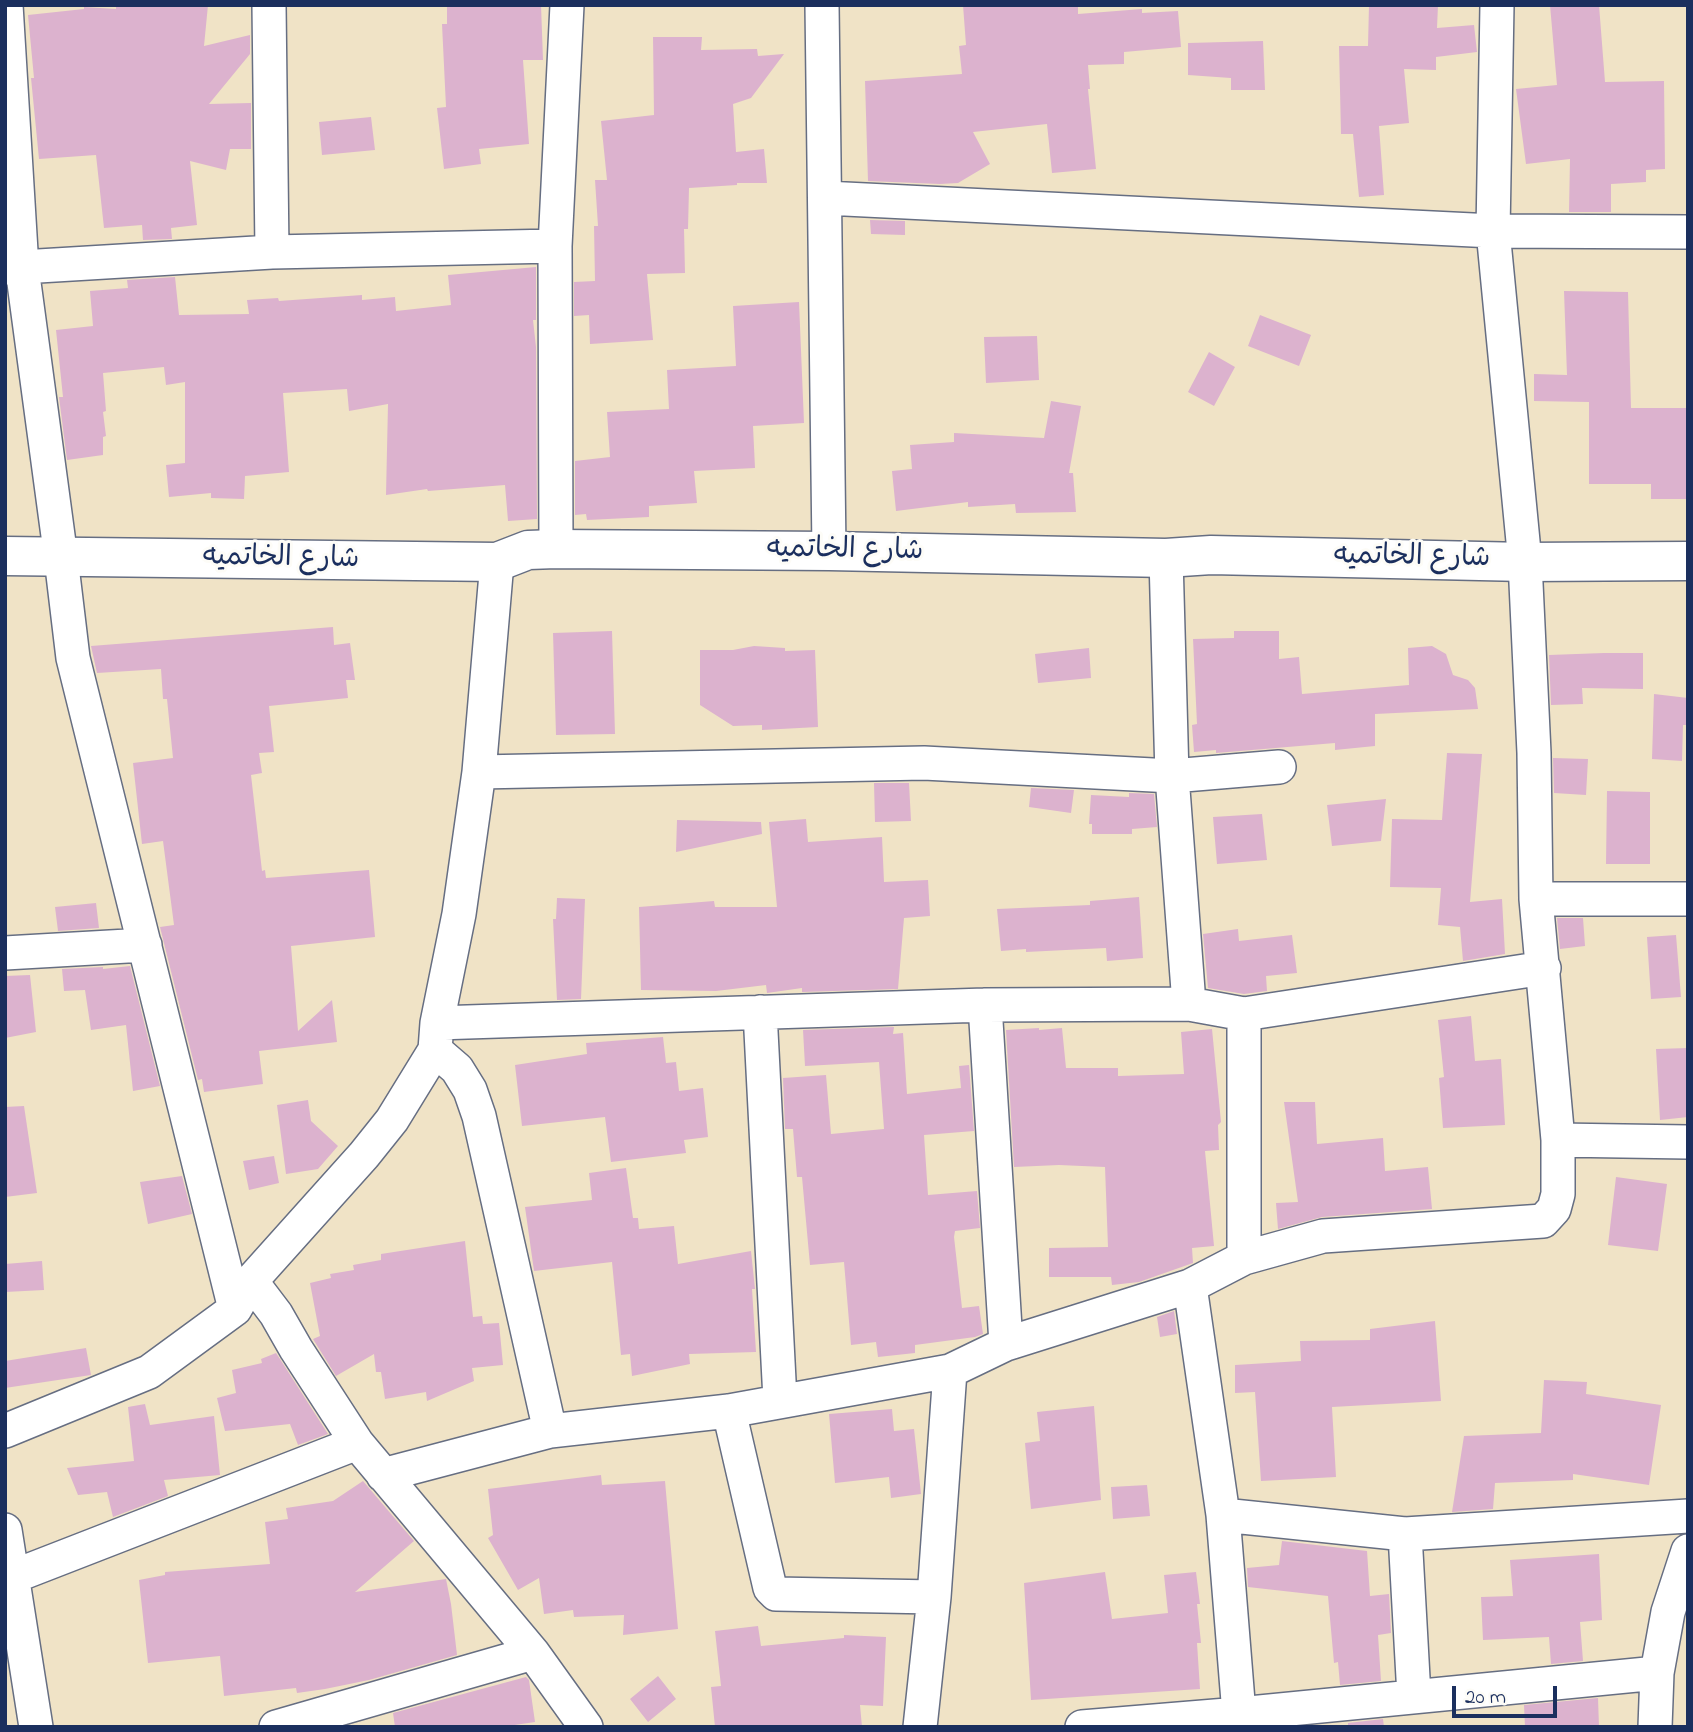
<!DOCTYPE html>
<html>
<head>
<meta charset="utf-8">
<style>
	body { margin:0 }
	#map { position:relative; width:1693px; height:1732px; overflow:hidden; background:#f0e3c6; font-family:"Indie Flower",sans-serif }
	canvas { display:block }
	.frame { position:absolute; inset:0; border:7px solid #1b2f5e; pointer-events:none }
	.scale { position:absolute; left:1452px; top:1686px; width:105px; height:32px; box-sizing:border-box; border:4px solid #1b2f5e; border-top:0; padding-left:9px; font-size:21px; line-height:24px; white-space:nowrap; color:#1b2f5e; -webkit-text-stroke:5px #fdfcf7; paint-order:stroke }
</style>
</head>
<body>
<div id="map">
<canvas width="1693" height="1732"></canvas>
<div class="frame"></div>
<div class="scale">20 m</div>
</div>
<script>
const c = document.querySelector('canvas').getContext('2d');
c.lineJoin = 'round';
function paint(path, color) { c.fillStyle = color; c.fill(path, 'evenodd'); }
const shape = rows => new Path2D(rows.map(r => 'M' + r).join(''));
function trace(path, color, width, dash) { c.strokeStyle = color; c.lineWidth = width; c.lineCap = dash ? 'butt' : 'round'; c.setLineDash(dash || []); c.stroke(path); }
function drawText(font, color, halo, rows, align = 'center') {
  c.font = font + ' "Indie Flower","Playpen Sans Arabic",sans-serif'; c.lineWidth = 6; c.setLineDash([]); c.textBaseline = 'middle'; c.strokeStyle = halo; c.fillStyle = color; for (const [text, x, y, turn = 0] of rows) {
    c.save(); c.translate(x, y); c.rotate((+turn || 0) * Math.PI / 180); c.textAlign = isNaN(turn) ? turn : align; if (halo) c.strokeText(text, 0, 0); c.fillText(text, 0, 0); c.restore();
  }
}
const building = shape([
	[116,5,208,5,204,46,250,35,250,54,209,104,251,103,251,149,230,149,226,170,190,161,197,225,171,228,172,239,143,240,142,225,104,228,96,155,39,159,31,78,34,78,28,15,84,9,84,7,116,9],
	[447,5,541,5,543,60,523,60,529,144,479,149,481,164,444,169,437,108,446,107,442,24,447,24],
	[963,5,1078,5,1078,14,1142,9,1142,13,1178,11,1181,47,1124,52,1124,64,1088,65,1090,89,1088,89,1096,169,1052,173,1047,124,973,132,990,164,958,183,940,184,868,181,865,81,962,74,959,46,966,45],
	[1369,5,1438,5,1437,28,1474,25,1477,52,1436,57,1436,70,1404,69,1409,123,1379,126,1384,195,1359,197,1353,134,1341,134,1339,46,1368,46],
	[1550,5,1599,5,1605,82,1664,81,1665,169,1646,170,1646,182,1611,184,1611,212,1569,212,1570,159,1526,164,1516,89,1557,85],
	[653,37,702,37,701,50,757,49,758,56,784,54,751,98,733,104,736,152,764,149,767,183,737,183,737,185,689,188,688,229,684,229,685,273,647,274,653,340,590,344,589,315,574,316,574,282,595,281,594,226,598,226,595,180,607,180,601,121,654,115],
	[1263,41,1265,90,1231,90,1231,78,1188,75,1188,43],
	[371,117,375,150,322,155,319,122],
	[870,220,905,221,905,235,871,234],
	[536,267,536,320,533,320,536,347,537,519,508,521,505,485,428,491,427,489,386,495,388,404,349,411,347,389,283,393,289,472,245,476,244,499,211,498,211,493,169,497,166,465,185,463,185,382,166,385,164,367,103,373,106,411,103,412,106,436,103,437,103,455,67,460,59,397,63,397,56,330,93,326,90,291,128,288,127,280,175,277,179,315,249,314,247,300,278,298,279,301,362,295,362,300,395,297,396,311,451,305,448,275],
	[1564,291,1628,292,1631,408,1688,408,1688,499,1651,499,1651,484,1589,484,1589,402,1534,401,1534,374,1567,375],
	[799,302,804,423,753,426,755,468,694,471,697,503,649,506,649,517,587,520,586,514,575,515,575,461,610,457,607,412,669,409,667,370,736,366,733,306],
	[1260,315,1311,335,1299,366,1248,346],
	[1037,336,1039,380,986,383,984,337],
	[1209,352,1235,367,1214,406,1188,392],
	[1051,401,1081,406,1069,473,1073,473,1076,512,1016,513,1015,504,968,507,968,502,896,511,892,471,912,469,910,445,954,442,954,433,1044,438],
	[333,627,334,645,350,643,355,680,346,680,348,698,269,706,274,752,259,753,262,773,251,775,262,871,265,870,266,878,369,870,375,937,291,946,298,1031,332,1000,337,1042,259,1051,263,1084,204,1092,202,1079,198,1080,160,927,174,925,163,841,142,844,133,763,173,758,167,699,163,699,161,669,97,673,91,646],
	[612,631,615,734,556,735,553,633],
	[1234,631,1279,631,1279,659,1299,657,1302,694,1409,685,1408,648,1432,646,1446,654,1453,675,1468,680,1475,688,1478,709,1375,714,1375,746,1335,750,1335,743,1216,753,1216,750,1194,752,1192,725,1197,724,1193,639,1234,638],
	[754,646,785,648,785,651,815,650,818,727,762,730,762,725,733,726,700,705,700,650,733,650],
	[1089,648,1091,678,1038,683,1035,654],
	[1604,653,1643,653,1643,689,1582,688,1583,704,1551,705,1549,655],
	[1654,694,1688,698,1688,725,1683,725,1682,761,1652,759],
	[1447,753,1482,754,1470,902,1502,899,1505,954,1463,961,1460,927,1438,925,1441,888,1390,887,1392,819,1442,820],
	[1553,758,1588,759,1586,795,1554,793],
	[874,783,909,783,911,821,875,822],
	[1031,788,1074,790,1071,813,1029,807],
	[1607,791,1650,792,1650,864,1606,864],
	[1129,793,1154,794,1157,827,1132,829,1132,834,1092,834,1092,824,1089,824,1091,795,1129,797],
	[1386,799,1381,841,1332,846,1327,805],
	[1262,814,1267,860,1217,864,1213,817],
	[806,819,808,842,882,837,884,882,928,880,930,916,904,918,898,989,802,992,802,988,767,993,766,985,716,991,641,990,639,907,714,901,715,907,777,907,769,822],
	[677,820,761,822,762,834,676,852],
	[1139,897,1143,958,1107,961,1106,948,1026,952,1026,949,1001,951,997,909,1090,905,1090,901],
	[557,898,585,899,581,999,557,1000,553,919,556,919],
	[96,903,99,928,58,931,55,907],
	[1557,918,1583,918,1585,946,1560,949],
	[1238,929,1239,941,1292,935,1297,973,1266,976,1267,991,1244,994,1208,988,1203,934],
	[1676,935,1681,997,1651,999,1647,937],
	[130,966,160,1086,133,1091,126,1025,91,1030,85,990,64,991,62,969,103,967,103,969],
	[30,975,36,1032,5,1038,5,976],
	[1471,1016,1475,1061,1501,1059,1505,1125,1443,1128,1439,1078,1444,1077,1438,1020],
	[894,1027,893,1034,903,1033,907,1094,961,1088,959,1066,969,1065,974,1131,924,1135,928,1195,977,1191,980,1228,955,1231,954,1237,962,1308,979,1306,983,1334,975,1337,915,1345,915,1353,878,1357,876,1342,851,1345,844,1262,810,1265,802,1177,797,1177,793,1129,785,1129,783,1078,826,1075,831,1134,884,1129,879,1062,805,1066,803,1030],
	[1039,1028,1039,1030,1062,1028,1066,1068,1118,1068,1118,1076,1184,1074,1181,1032,1212,1029,1221,1122,1218,1125,1219,1150,1205,1151,1214,1246,1192,1248,1193,1263,1139,1282,1112,1285,1111,1277,1049,1277,1049,1248,1108,1247,1105,1167,1059,1165,1014,1167,1006,1030],
	[663,1037,666,1063,676,1062,679,1091,703,1088,708,1137,684,1140,686,1153,611,1162,605,1117,522,1126,515,1065,587,1054,586,1043],
	[1688,1048,1688,1117,1660,1120,1656,1049],
	[308,1100,311,1121,338,1146,318,1169,286,1174,277,1105],
	[1284,1102,1315,1102,1317,1144,1383,1138,1385,1171,1428,1167,1432,1209,1322,1217,1278,1229,1276,1203,1298,1202],
	[24,1106,37,1193,5,1197,5,1107],
	[274,1156,279,1183,249,1190,243,1161],
	[626,1168,633,1218,638,1218,639,1229,674,1226,678,1264,751,1251,755,1289,752,1289,756,1352,689,1354,690,1364,632,1376,630,1354,621,1355,612,1262,534,1271,525,1207,592,1200,589,1173],
	[182,1176,192,1214,148,1224,140,1182],
	[1616,1177,1667,1184,1658,1251,1608,1245],
	[465,1241,473,1317,482,1316,483,1324,499,1323,503,1365,472,1368,474,1381,427,1401,426,1392,385,1399,381,1372,376,1372,374,1354,336,1376,313,1339,320,1336,310,1283,331,1278,330,1274,354,1270,353,1265,381,1260,381,1254],
	[42,1261,44,1290,5,1292,5,1264],
	[1174,1311,1177,1334,1160,1337,1157,1317],
	[1435,1321,1441,1401,1332,1407,1336,1477,1261,1481,1255,1392,1235,1393,1235,1365,1301,1361,1300,1341,1370,1340,1370,1329],
	[86,1348,91,1375,5,1388,5,1361],
	[276,1353,280,1359,328,1434,298,1445,290,1424,225,1431,217,1398,236,1393,232,1370,262,1363,261,1359],
	[1544,1380,1587,1382,1586,1394,1661,1405,1649,1485,1573,1474,1573,1480,1495,1483,1493,1509,1452,1512,1464,1436,1541,1433],
	[145,1404,150,1425,214,1416,220,1475,164,1480,168,1496,113,1517,107,1492,78,1495,67,1468,134,1461,128,1407],
	[1094,1406,1101,1500,1031,1509,1025,1443,1040,1441,1037,1412],
	[892,1409,894,1431,914,1429,921,1494,891,1498,889,1477,835,1483,829,1414],
	[601,1475,602,1485,665,1481,678,1629,623,1635,624,1615,574,1617,573,1610,544,1614,539,1578,518,1590,488,1538,493,1535,488,1489],
	[363,1481,414,1541,355,1592,446,1579,451,1604,457,1655,369,1680,325,1689,297,1693,296,1688,224,1696,220,1656,148,1663,139,1580,165,1575,165,1572,270,1564,265,1522,288,1519,286,1508,333,1501],
	[1147,1485,1150,1516,1113,1519,1111,1487],
	[1282,1541,1367,1551,1370,1596,1389,1594,1391,1633,1378,1635,1381,1681,1340,1685,1338,1662,1334,1663,1328,1596,1248,1587,1247,1568,1279,1565],
	[1599,1554,1602,1620,1580,1622,1583,1661,1551,1664,1549,1637,1483,1640,1481,1597,1513,1596,1510,1560],
	[1105,1572,1112,1619,1168,1613,1164,1575,1196,1572,1200,1604,1197,1604,1201,1643,1197,1643,1200,1689,1031,1700,1024,1583],
	[758,1626,761,1646,844,1638,844,1635,886,1637,883,1706,860,1705,862,1727,715,1727,711,1687,721,1686,715,1631],
	[658,1676,676,1699,648,1722,630,1699],
	[526,1677,529,1680,535,1722,501,1727,395,1727,393,1713],
	[1598,1698,1599,1727,1525,1727,1524,1705],
	[1383,1719,1384,1727,1348,1727,1348,1723]
]);
const minor = shape([
	[6,5,22,268,61,558,73,658,235,1309],
	[269,5,272,252],
	[822,5,829,551],
	[825,198,1493,231,1688,232],
	[5,268,272,252,555,246],
	[556,549,555,246,567,5],
	[1166,558,1172,776,1189,1004],
	[479,772,924,763,1172,776,1279,767],
	[1536,899,1688,899],
	[5,953,145,945],
	[985,1005,1006,1344],
	[760,1012,780,1400],
	[437,1023,985,1005,1189,1004,1244,1014,1544,968],
	[435,1050,457,1069,470,1090,479,1116,550,1431],
	[1558,1140,1688,1142],
	[1244,1258,1244,1014],
	[251,1281,276,1314,296,1349,357,1443,533,1653,586,1727],
	[1190,1286,1223,1515,1239,1714],
	[729,1411,770,1588,776,1594,934,1597],
	[5,1431,149,1372,235,1309,251,1281,364,1155,392,1120,435,1050,437,1023,459,914,479,772,497,562],
	[383,1475,550,1431,729,1411,950,1371,1006,1344,1190,1286,1244,1258,1323,1236,1543,1221,1554,1209,1558,1194,1558,1140,1536,899,1534,753,1525,562,1493,231,1497,5],
	[1223,1515,1405,1534,1688,1516],
	[5,1530,36,1727],
	[1405,1534,1414,1696],
	[12,1577,357,1443],
	[276,1727,533,1653],
	[920,1727,934,1597,950,1371],
	[1082,1727,1239,1714,1657,1673],
	[1655,1727,1657,1673,1668,1612,1688,1551]
]);
const tertiary = shape([
	[5,556,497,562,528,550,556,549,829,551,1166,558,1211,555,1525,562,1688,561]
]);
const streetNames = [
	["شارع الخاتميه",845,552,1],
	["شارع الخاتميه",1412,559,1],
	["شارع الخاتميه",281,560,1]
];
paint(building, '#dcb2ce');
trace(minor, '#666e82', 36);
trace(tertiary, '#666e82', 41);
trace(minor, '#fff', 33);
trace(tertiary, '#fff', 38);
drawText('28px', '#1b2f5e', '#fdfcf7', streetNames);
</script>
</body>
</html>
